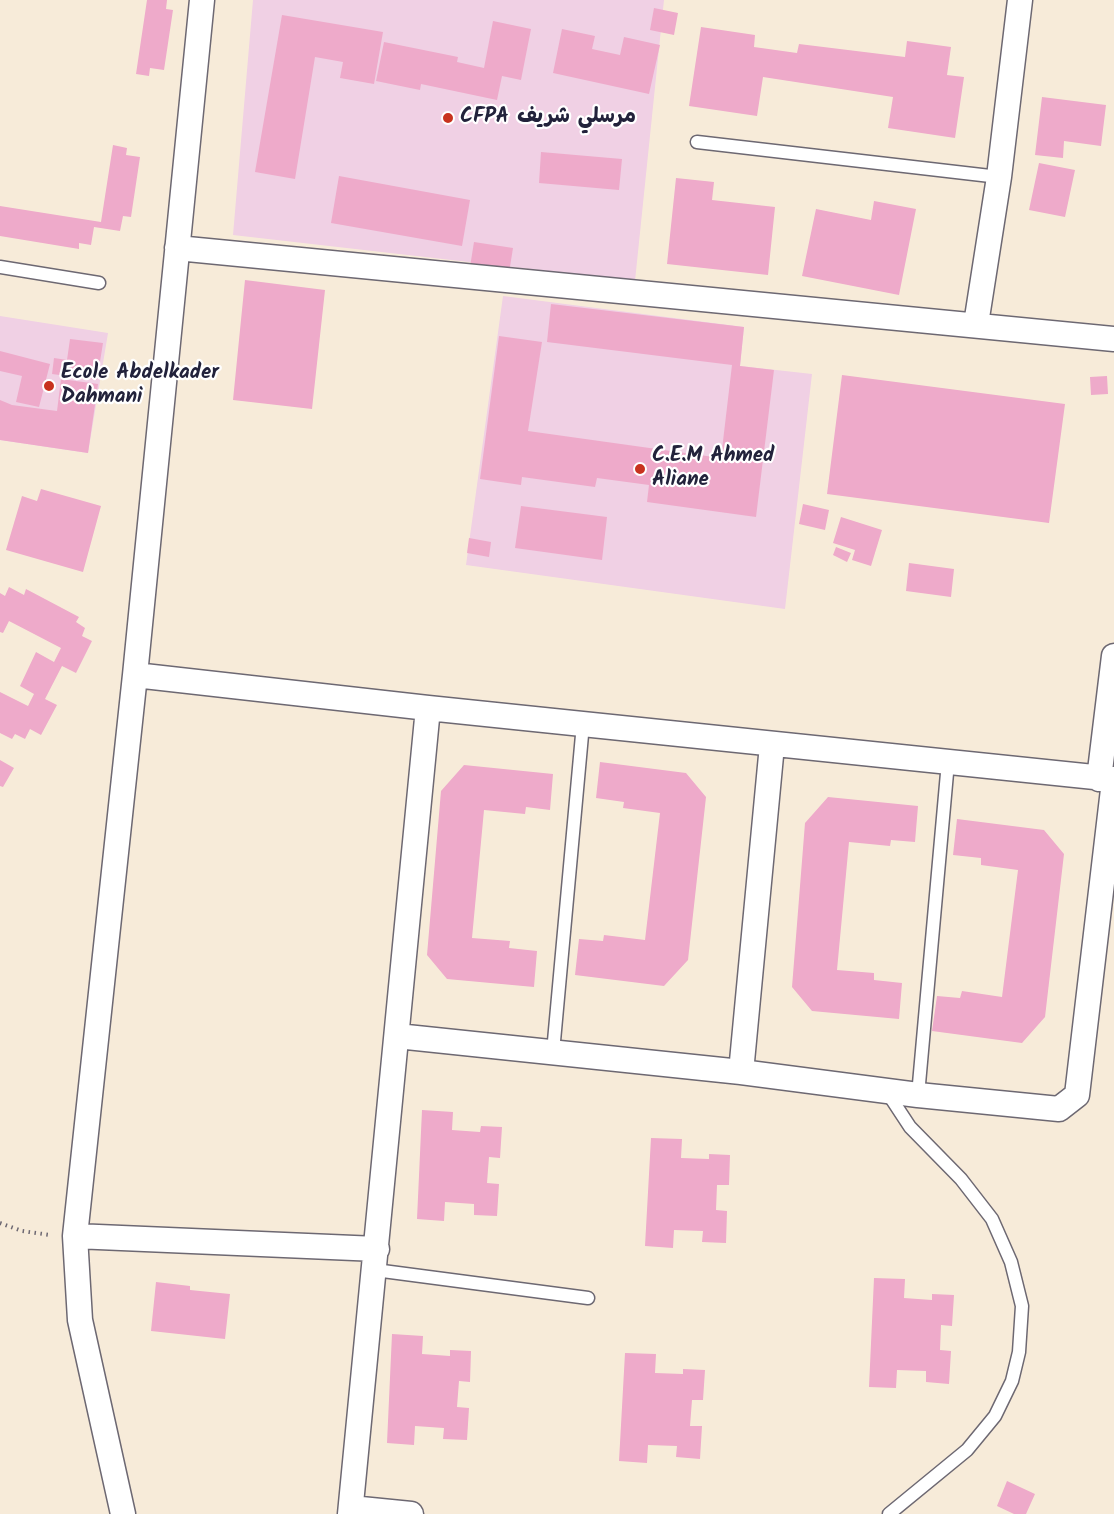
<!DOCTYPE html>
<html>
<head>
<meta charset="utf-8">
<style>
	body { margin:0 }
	canvas { display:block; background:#f7ebd9 }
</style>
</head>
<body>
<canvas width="1114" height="1514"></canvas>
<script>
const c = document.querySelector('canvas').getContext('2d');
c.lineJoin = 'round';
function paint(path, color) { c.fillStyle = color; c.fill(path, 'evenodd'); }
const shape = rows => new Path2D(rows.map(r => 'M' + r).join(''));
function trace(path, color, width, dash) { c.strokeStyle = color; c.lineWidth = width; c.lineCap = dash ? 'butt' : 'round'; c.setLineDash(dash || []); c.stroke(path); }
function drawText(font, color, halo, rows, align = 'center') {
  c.font = font + ' Kalam,"Playpen Sans Arabic",sans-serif'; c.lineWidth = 4.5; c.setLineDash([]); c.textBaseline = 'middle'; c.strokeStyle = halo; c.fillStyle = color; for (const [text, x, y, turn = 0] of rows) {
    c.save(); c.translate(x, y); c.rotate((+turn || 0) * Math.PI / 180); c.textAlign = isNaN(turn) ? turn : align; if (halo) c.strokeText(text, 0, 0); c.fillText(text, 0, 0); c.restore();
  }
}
const built = shape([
	[253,0,664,0,635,281,233,235],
	[503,296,744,327,740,366,812,374,785,609,466,565],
	[0,316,108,333,88,453,0,440]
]);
const building = shape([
	[147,0,167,0,166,9,173,10,164,70,150,68,149,76,136,74],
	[654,8,678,13,674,35,650,30],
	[282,15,383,32,374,84,340,78,343,62,315,57,295,179,255,172],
	[493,21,531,29,521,80,502,76,497,100,421,84,420,90,376,81,384,42,458,57,457,62,484,68],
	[701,27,755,35,754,47,797,53,799,44,905,57,907,41,951,47,947,75,964,77,955,138,888,128,893,97,763,77,757,116,689,106],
	[562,29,595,36,592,49,620,55,624,37,660,45,649,94,553,73],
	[1042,97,1106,105,1101,146,1064,141,1063,158,1035,155],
	[113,145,127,148,126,155,140,157,131,217,123,216,120,231,94,227,91,245,79,243,79,249,0,236,0,206,101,222],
	[541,152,622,159,619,190,539,183],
	[1039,163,1075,170,1065,217,1029,210],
	[339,176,470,200,462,246,331,223],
	[676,178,714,182,712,200,775,207,768,275,667,264],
	[874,201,916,209,899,295,802,276,816,209,871,220],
	[474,242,513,248,509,273,470,267],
	[245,280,325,290,312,409,233,400],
	[551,304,744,327,740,366,774,370,756,517,647,502,649,485,597,478,595,487,522,477,521,485,480,479,499,336,542,342,528,431,721,458,732,365,547,342],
	[70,339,103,343,97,380,52,374,54,358,67,360],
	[0,351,50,364,39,407,16,402,22,376,0,371],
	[842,375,1065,404,1049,523,827,494],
	[1107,376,1108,394,1091,395,1090,377],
	[61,379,98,384,88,453,0,440,0,400,12,405,57,411],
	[41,489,101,506,83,572,6,550,22,496,37,501],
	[803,504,829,510,825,530,799,524],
	[521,506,607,517,602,560,515,548],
	[841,517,882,530,871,566,852,560,855,550,833,543],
	[469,538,491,542,489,557,467,553],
	[836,547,851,553,847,562,833,555],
	[909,563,954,569,951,597,906,591],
	[9,587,24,595,26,589,79,617,76,622,85,628,82,636,92,641,76,673,62,666,45,699,57,705,41,735,30,729,25,739,15,734,12,739,0,733,0,692,28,706,34,694,20,686,36,652,54,662,61,648,9,621,3,633,0,632,0,593,5,596],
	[0,760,14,768,3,787,0,786],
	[600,762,686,773,706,797,688,960,664,986,575,975,579,939,603,941,604,935,645,940,660,813,623,808,624,802,596,798],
	[464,765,553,774,550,810,526,807,525,814,484,810,472,938,510,941,509,948,537,951,534,987,447,979,427,955,441,791],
	[828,797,918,806,915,842,891,840,890,846,849,842,837,970,874,973,874,980,902,983,899,1019,812,1011,792,987,805,823],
	[957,819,1044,830,1064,854,1045,1017,1022,1043,932,1031,937,996,960,998,962,991,1002,997,1018,870,981,865,981,858,953,855],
	[422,1110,453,1112,452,1130,480,1132,481,1126,502,1127,500,1158,489,1157,487,1183,499,1184,497,1216,474,1215,474,1204,445,1202,444,1221,417,1219],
	[651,1138,682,1139,681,1158,709,1159,709,1154,730,1155,729,1185,717,1185,716,1210,727,1211,726,1243,702,1242,703,1231,674,1230,673,1248,645,1246],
	[874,1278,905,1279,904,1298,932,1300,932,1294,954,1295,952,1326,941,1325,940,1350,951,1351,949,1384,926,1382,926,1371,897,1370,896,1388,869,1387],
	[156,1282,190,1286,190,1290,230,1294,225,1339,151,1331],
	[392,1334,423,1336,422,1354,450,1356,450,1350,471,1351,470,1382,459,1381,457,1407,469,1408,467,1440,443,1439,444,1428,415,1426,414,1445,387,1443],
	[625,1353,656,1354,655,1373,683,1374,683,1369,705,1370,703,1400,692,1400,690,1426,702,1426,700,1459,676,1457,677,1446,648,1445,647,1463,619,1461],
	[1007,1481,1035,1494,1026,1514,1014,1514,997,1506]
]);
const path = shape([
	[0,1223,22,1231,50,1235]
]);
const service = shape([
	[697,142,999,177],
	[0,267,99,283],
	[553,1052,583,724],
	[887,1092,910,1127,961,1179,992,1219,1011,1262,1022,1306,1019,1352,1012,1381,995,1416,967,1450,889,1514],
	[918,1095,948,762],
	[375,1270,588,1298]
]);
const minor = shape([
	[177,248,1114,339],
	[976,324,999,177,1020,0],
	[135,675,428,708,1114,779],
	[1099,779,1114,656],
	[397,1036,741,1072,918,1095,1059,1109,1077,1095,1114,781],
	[741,1072,772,745],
	[75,1236,377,1249],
	[351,1508,411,1514],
	[123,1514,80,1320,75,1236,135,675,202,0],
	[350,1514,428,708]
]);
const markers = [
	[448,118,6,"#c8321e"],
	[49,386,6,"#c8321e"],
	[640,469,6,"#c8321e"]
];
const poiNames = [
	["CFPA مرسلي شريف",460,118],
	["Ecole Abdelkader",61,374],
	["Dahmani",61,398],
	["C.E.M Ahmed",652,457],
	["Aliane",652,481]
];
paint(built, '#f0d0e4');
paint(building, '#eeaaca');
trace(service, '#6d6872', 15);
trace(minor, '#6d6872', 27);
trace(path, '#6d6872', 4, [1.5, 4.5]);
trace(service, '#fff', 12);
trace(minor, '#fff', 24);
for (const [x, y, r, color] of markers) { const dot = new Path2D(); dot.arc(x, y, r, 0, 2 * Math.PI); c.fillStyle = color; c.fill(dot); trace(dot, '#fff', 2); }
drawText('bold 21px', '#22223b', '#fff', poiNames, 'left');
</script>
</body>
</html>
